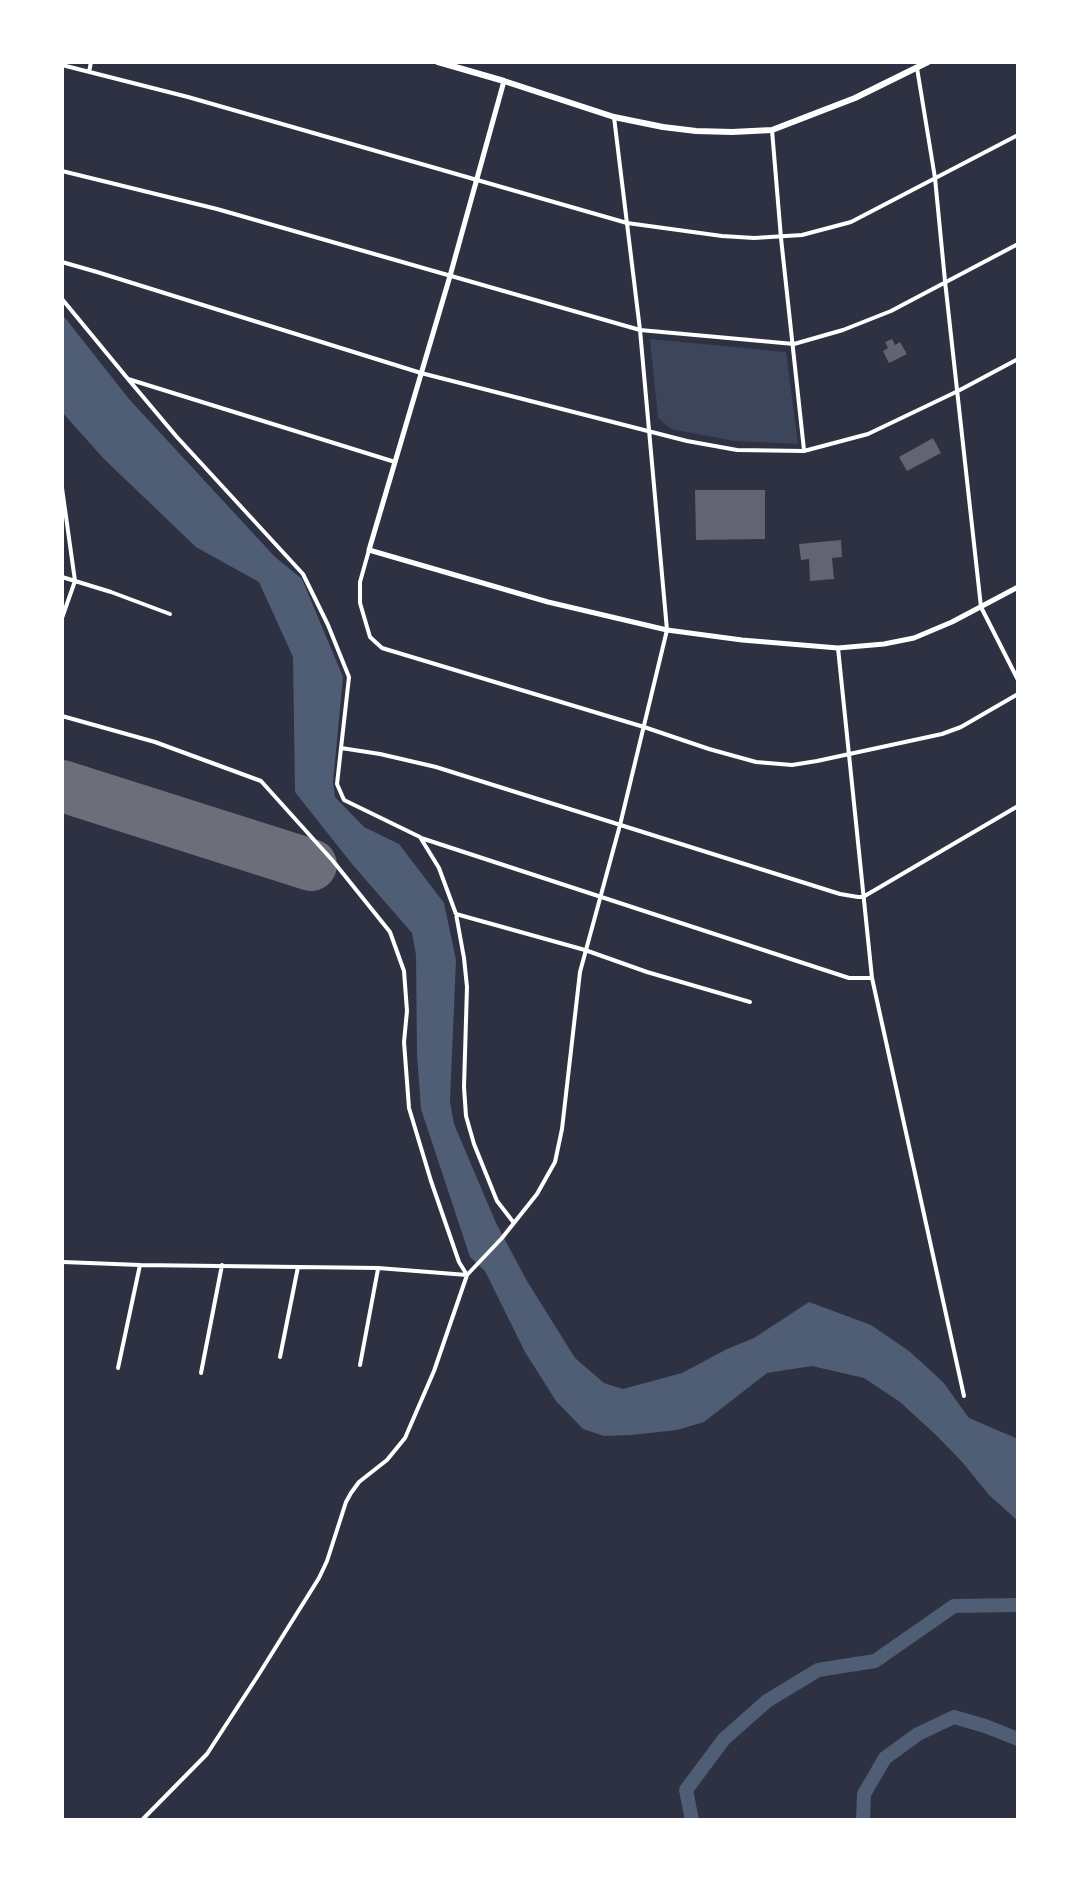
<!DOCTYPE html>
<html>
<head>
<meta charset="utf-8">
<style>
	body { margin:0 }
	#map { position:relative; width:1080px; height:1882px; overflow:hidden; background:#2d3142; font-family:Figtree,sans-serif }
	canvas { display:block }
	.frame { position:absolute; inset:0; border:64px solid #fff; pointer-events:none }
</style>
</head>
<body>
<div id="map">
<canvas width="1080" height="1882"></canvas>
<div class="frame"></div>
</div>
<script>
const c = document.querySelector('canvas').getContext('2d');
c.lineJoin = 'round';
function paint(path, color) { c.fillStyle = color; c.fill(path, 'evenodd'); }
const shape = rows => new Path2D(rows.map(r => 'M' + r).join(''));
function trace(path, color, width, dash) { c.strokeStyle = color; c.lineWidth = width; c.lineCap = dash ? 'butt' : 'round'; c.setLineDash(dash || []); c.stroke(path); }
const green = shape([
	[650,339,786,352,798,444,734,441,671,429,658,418]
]);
const water = shape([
	[62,314,129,399,275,557,302,579,343,677,333,782,335,797,364,827,399,844,444,903,456,960,450,1101,454,1124,496,1223,527,1281,575,1358,604,1383,623,1389,682,1373,727,1349,754,1338,809,1302,871,1325,909,1351,943,1382,969,1418,1018,1439,1018,1521,989,1495,963,1463,937,1436,900,1402,864,1378,812,1366,767,1373,704,1422,677,1430,631,1435,604,1436,583,1429,556,1401,525,1352,485,1271,470,1257,421,1109,417,1055,416,955,412,933,352,864,295,792,293,657,259,582,196,547,104,459,62,412]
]);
const river = shape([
	[692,1820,686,1790,724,1739,767,1701,818,1670,875,1661,954,1606,1018,1605],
	[863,1820,864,1794,885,1758,918,1734,954,1717,985,1726,1018,1739]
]);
const runway = shape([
	[62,786,311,865]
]);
const building = shape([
	[892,339,895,345,900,342,907,354,889,363,883,351,888,348,885,342],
	[933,438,941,453,907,471,899,457],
	[695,490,765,490,765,539,696,540],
	[841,540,842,557,832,558,834,579,810,581,809,559,801,560,799,544]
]);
const minor = shape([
	[62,65,188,97,627,223,722,236,754,238,802,235,851,222,1018,135],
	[917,68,935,178,945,281,981,607,1018,680],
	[89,72,91,62],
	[772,130,781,238,804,450],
	[62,171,217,209,640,330,794,344,843,330,891,311,1018,244],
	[62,262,97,272,421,373,687,441,737,450,804,451,868,434,958,391,1018,359],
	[62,299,128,379,395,462],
	[128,379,176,436,303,574,328,625,349,677,337,784,344,800,420,837,439,868,456,914,464,958,467,987,464,1087,466,1116,474,1144,497,1201,514,1223],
	[62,488,75,581,62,618],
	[369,550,360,582,360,603,370,637,382,648,644,727,709,749,756,762,792,765,817,761,942,734,961,727,1018,694],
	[62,577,111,592,170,614],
	[838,648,872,978,964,1396],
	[62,716,155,742,261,781,333,861,390,932,404,971,407,1011,404,1042,409,1108,431,1181,459,1262,467,1275],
	[341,748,380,754,436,767,840,894,858,897,863,897,1018,806],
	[421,838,849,978,872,978],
	[456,914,585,950,647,972,750,1002],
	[63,1262,140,1265,378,1268,467,1275],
	[280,1357,298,1267],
	[360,1365,378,1269],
	[118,1368,140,1265],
	[201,1373,222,1265],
	[142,1820,207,1754,259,1674,319,1578,327,1561,346,1502,351,1493,359,1482,387,1460,405,1438,434,1371,467,1275,502,1238,537,1194,555,1162,562,1129,580,972,620,825,667,630,640,330,614,117]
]);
const tertiary = shape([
	[504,81,450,276,369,550,548,602,667,630,742,640,838,648,884,644,914,638,952,622,1018,587]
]);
const primary = shape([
	[438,62,504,81,614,117,663,127,696,131,732,132,772,130,855,98,928,62]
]);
paint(green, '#3c4559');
paint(water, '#4f5d75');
trace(river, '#4f5d75', 14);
trace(runway, '#6c6f7a', 52);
paint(building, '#626471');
trace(minor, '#fff', 4);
trace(tertiary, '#fff', 5);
trace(primary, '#fff', 6);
</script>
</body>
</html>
